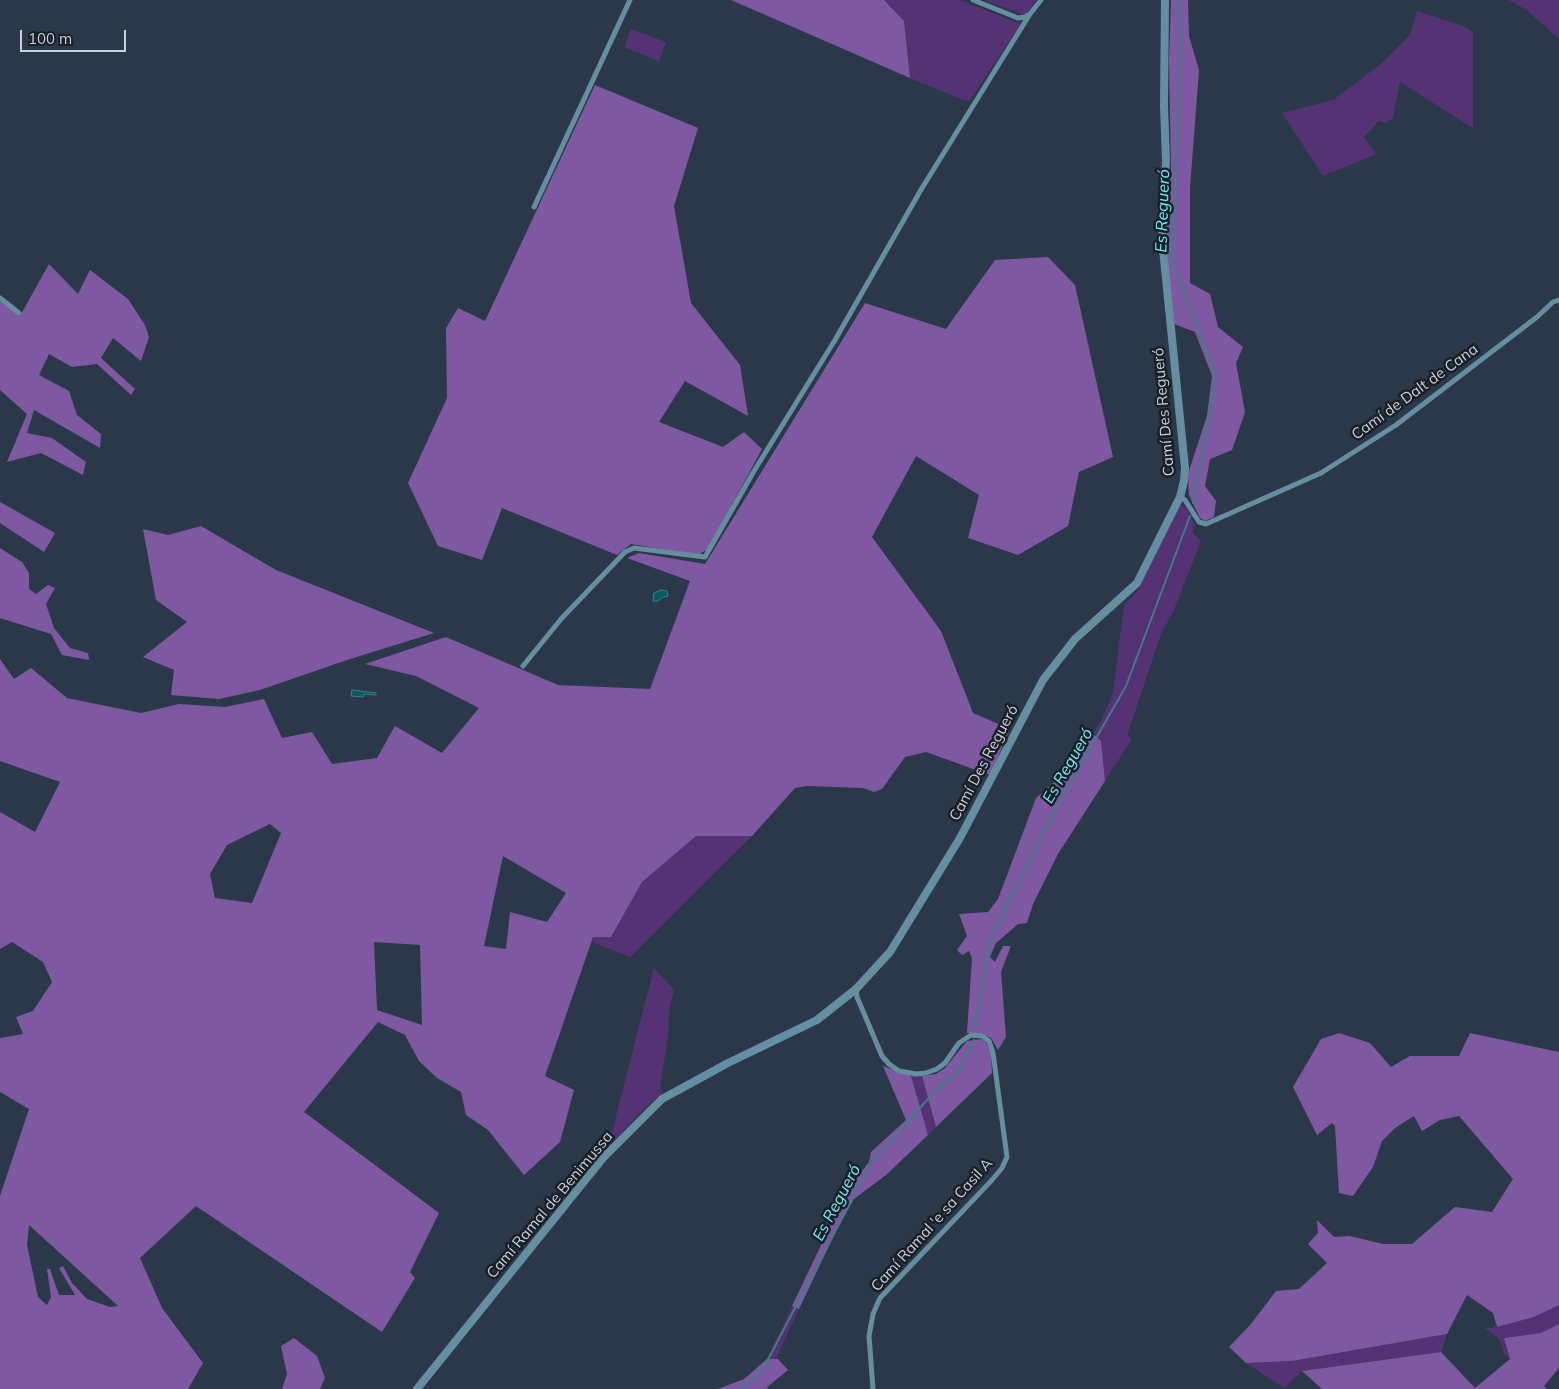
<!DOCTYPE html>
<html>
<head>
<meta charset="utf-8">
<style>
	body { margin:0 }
	#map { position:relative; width:1559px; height:1389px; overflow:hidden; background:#2b3849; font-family:Mulish,sans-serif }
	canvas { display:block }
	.scale { position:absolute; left:20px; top:30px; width:106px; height:22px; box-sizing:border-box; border:2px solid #cad2dd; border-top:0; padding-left:6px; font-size:15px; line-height:18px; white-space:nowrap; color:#cad2dd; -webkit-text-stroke:4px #191f27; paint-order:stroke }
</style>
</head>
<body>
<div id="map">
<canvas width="1559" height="1389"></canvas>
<div class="scale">100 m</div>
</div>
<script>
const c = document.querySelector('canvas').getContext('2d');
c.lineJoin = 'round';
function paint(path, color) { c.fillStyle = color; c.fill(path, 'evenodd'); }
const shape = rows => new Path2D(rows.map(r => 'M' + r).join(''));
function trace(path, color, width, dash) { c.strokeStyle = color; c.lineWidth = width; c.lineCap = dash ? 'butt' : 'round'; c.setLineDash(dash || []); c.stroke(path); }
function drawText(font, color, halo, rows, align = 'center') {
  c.font = font + ' Mulish,sans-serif'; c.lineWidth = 5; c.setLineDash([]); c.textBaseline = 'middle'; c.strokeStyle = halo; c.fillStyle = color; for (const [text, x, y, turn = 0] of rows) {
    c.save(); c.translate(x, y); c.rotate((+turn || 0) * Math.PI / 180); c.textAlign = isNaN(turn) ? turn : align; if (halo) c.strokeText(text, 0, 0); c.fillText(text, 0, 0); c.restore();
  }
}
const green = shape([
	[884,0,960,0,1021,24,970,100,966,101,910,78,904,21],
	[984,0,1036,0,1025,15],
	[1509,0,1559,0,1559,38,1555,36,1528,11],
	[1417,11,1454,23,1469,29,1473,33,1473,128,1400,82,1393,118,1386,123,1379,121,1364,137,1376,154,1323,176,1282,113,1333,100,1381,64,1410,35],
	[631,29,666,42,659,61,624,47],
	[1181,504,1187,509,1194,523,1193,533,1201,541,1174,610,1161,634,1127,736,1132,739,1105,781,1101,741,1093,734,1101,721,1113,693,1124,605,1136,593],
	[696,836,752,836,630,957,592,942,594,937,611,937,642,882],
	[654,968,674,990,669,1011,668,1038,660,1086,662,1093,644,1109,608,1147],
	[911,1076,922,1076,936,1127,928,1135],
	[1559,1305,1559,1324,1541,1333,1504,1338,1510,1359,1504,1354,1499,1339,1485,1328,1497,1327,1534,1317],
	[792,1306,799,1309,776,1359,767,1359],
	[1447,1334,1441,1352,1302,1371,1284,1388,1246,1363,1292,1361]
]);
const forest = shape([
	[731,0,884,0,904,21,910,78],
	[1171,0,1188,0,1189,36,1199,70,1190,188,1190,283,1210,294,1218,327,1243,347,1236,363,1245,412,1232,450,1210,459,1205,486,1216,501,1214,517,1205,521,1200,518,1189,495,1188,474,1207,416,1212,376,1195,332,1174,324,1166,253,1167,208,1171,169,1169,62],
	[595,85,698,128,674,206,691,303,740,365,748,416,685,381,659,422,723,447,744,432,762,449,708,549,698,555,631,544,617,555,502,508,482,560,438,546,408,483,447,398,446,328,458,308,485,321],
	[1048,257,1075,285,1113,457,1079,472,1068,526,1018,555,968,538,979,495,916,456,872,537,941,631,973,713,1010,729,990,775,926,752,905,757,882,789,874,792,863,788,807,786,795,788,752,836,696,836,642,882,611,937,593,937,545,1076,574,1090,560,1142,524,1175,488,1130,466,1115,461,1092,437,1078,419,1061,405,1035,378,1022,304,1112,439,1213,410,1272,415,1278,382,1332,196,1206,140,1258,162,1308,203,1363,188,1389,0,1389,0,1196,29,1109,0,1092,0,1038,23,1034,16,1017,33,1011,52,982,43,962,12,942,0,949,0,812,35,832,60,782,0,761,0,659,14,679,31,668,67,698,141,713,179,704,225,707,264,699,282,738,312,732,332,764,377,758,395,726,442,753,479,708,416,676,365,664,446,637,558,685,650,689,690,581,627,558,639,553,705,564,865,303,946,329,995,260],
	[270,824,281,833,252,903,215,898,210,874,227,845],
	[503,856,566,893,547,922,510,912,506,949,484,946],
	[374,942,420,945,422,1025,377,1010],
	[29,1225,117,1305,118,1306,110,1307,87,1299,72,1283,63,1266,59,1268,75,1295,59,1295,50,1269,47,1269,51,1297,47,1305,38,1297,27,1245],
	[49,264,78,294,90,270,128,299,145,325,149,337,141,361,113,338,101,358,135,389,131,395,97,364,72,367,49,354,39,375,69,391,77,415,101,434,100,448,34,410,27,433,52,438,86,462,83,475,41,453,7,462,27,414,0,390,0,301,20,316],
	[0,502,55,533,44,552,0,523],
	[201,526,276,570,434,633,347,660,260,690,219,699,171,695,174,670,143,657,187,622,156,600,143,529,168,535],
	[0,548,22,562,29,573,29,589,36,594,48,585,55,588,46,604,54,628,70,648,88,653,89,660,62,655,51,634,0,618],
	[1093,734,1101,741,1105,781,1058,854,1033,904,1027,923,1018,924,996,943,990,957,995,962,1003,946,1011,946,1001,972,1006,1037,998,1050,991,1038,981,1034,967,1033,972,958,969,951,962,955,957,950,967,936,959,914,988,912,998,899,1036,798,1065,773],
	[1339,1033,1370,1043,1391,1067,1410,1056,1459,1056,1470,1033,1559,1052,1559,1305,1534,1317,1497,1327,1493,1313,1467,1295,1447,1334,1292,1361,1246,1363,1229,1347,1251,1324,1276,1291,1299,1289,1327,1263,1308,1244,1318,1233,1317,1220,1334,1237,1350,1236,1383,1244,1412,1244,1455,1207,1492,1212,1513,1179,1459,1116,1440,1120,1422,1131,1414,1116,1395,1128,1382,1141,1373,1167,1353,1196,1339,1193,1335,1126,1332,1123,1317,1135,1293,1087,1321,1039],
	[981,1039,986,1042,991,1053,992,1073,936,1127,922,1076,936,1074,945,1068,967,1041],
	[883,1066,911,1076,928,1135,886,1175,854,1199,836,1231,799,1309,792,1306,847,1191,869,1162,871,1152,906,1120],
	[1559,1324,1559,1368,1544,1386,1546,1389,1322,1389,1302,1371,1441,1352,1475,1388,1510,1359,1504,1338,1541,1333],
	[294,1338,317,1356,325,1378,320,1389,282,1389,287,1374,281,1346],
	[767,1359,778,1359,788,1370,767,1387,768,1389,718,1389,744,1379]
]);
const water = shape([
	[661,590,667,591,668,596,663,597,658,601,653,601,654,593,661,590],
	[352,690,376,693,376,695,364,694,363,697,351,696,352,690]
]);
const stream = shape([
	[1178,0,1181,41,1172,260,1216,377,1193,503],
	[974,1029,991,936,1056,808,1126,686,1190,516],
	[740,1389,762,1371,871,1163,935,1091,957,1073,974,1040]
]);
const minor = shape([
	[973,0,1018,18,1025,17,1030,14,1041,0],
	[534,207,630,0],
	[0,298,19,313],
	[1180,497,1185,500,1199,522,1206,524,1321,473,1396,425,1537,317,1553,302,1559,300],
	[523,666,561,619,625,552,634,548,705,557,754,471,835,340,922,188,1030,14],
	[856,989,857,997,882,1056,889,1064,899,1071,916,1074,926,1073,937,1069,945,1063,959,1043,971,1035,982,1036,989,1041,993,1053,1007,1157,1002,1168,992,1180,880,1298,873,1314,869,1336,873,1389]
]);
const tertiary = shape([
	[417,1389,603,1158,662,1099,728,1063,817,1020,856,989,890,952,960,838,1043,680,1075,639,1137,583,1180,497,1184,481,1185,468,1162,239,1166,161,1164,105,1165,0]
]);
const streetNames = [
	["Camí de Dalt de Cana",1415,392,-36],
	["Camí Des Regueró",1164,412,-95],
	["Camí Des Regueró",984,763,-62],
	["Camí Ramal de Benimussa",550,1205,-50],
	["Camí Ramal 'e sa Casil A",932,1225,-48]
];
const waterNames = [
	["Es Regueró",1163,211,-88],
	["Es Regueró",1068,766,-60],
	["Es Regueró",837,1203,-62]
];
paint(green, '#543273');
paint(forest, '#7e59a2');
paint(water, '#065a60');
trace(water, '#417e86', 1);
trace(stream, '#417e86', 2);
trace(minor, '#658ea1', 5);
trace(tertiary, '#658ea1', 8);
drawText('15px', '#cad2dd', '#191f27', streetNames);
drawText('italic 16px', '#6af2fd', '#191f27', waterNames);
</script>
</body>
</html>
